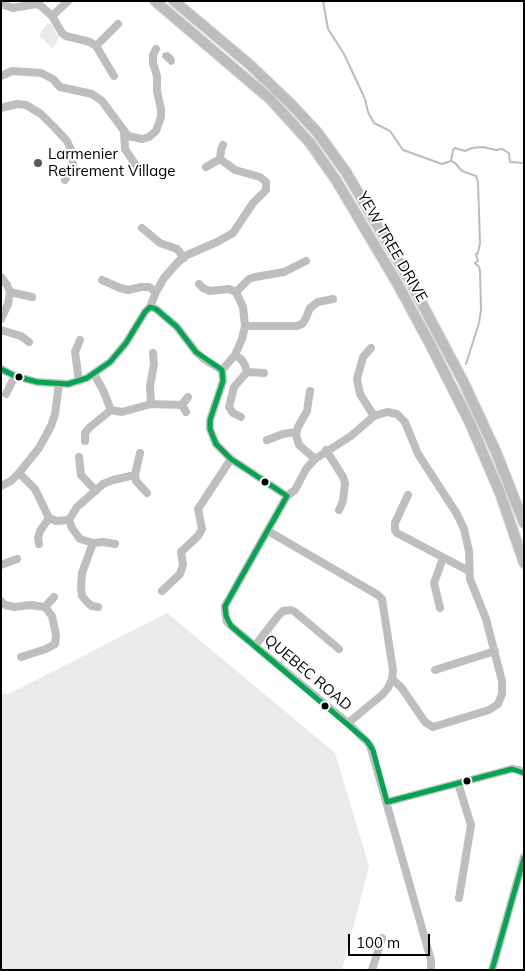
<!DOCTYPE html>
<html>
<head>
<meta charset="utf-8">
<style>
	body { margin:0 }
	#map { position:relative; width:525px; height:971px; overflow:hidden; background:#fff; font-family:Mulish,sans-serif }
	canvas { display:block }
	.frame { position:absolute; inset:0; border:2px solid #000; pointer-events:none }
	.scale { position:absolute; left:348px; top:934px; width:82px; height:22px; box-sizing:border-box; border:2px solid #000; border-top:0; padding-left:6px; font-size:15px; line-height:18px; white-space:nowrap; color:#000; -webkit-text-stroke:4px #fff; paint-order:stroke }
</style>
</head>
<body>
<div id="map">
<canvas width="525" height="971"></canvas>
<div class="frame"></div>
<div class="scale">100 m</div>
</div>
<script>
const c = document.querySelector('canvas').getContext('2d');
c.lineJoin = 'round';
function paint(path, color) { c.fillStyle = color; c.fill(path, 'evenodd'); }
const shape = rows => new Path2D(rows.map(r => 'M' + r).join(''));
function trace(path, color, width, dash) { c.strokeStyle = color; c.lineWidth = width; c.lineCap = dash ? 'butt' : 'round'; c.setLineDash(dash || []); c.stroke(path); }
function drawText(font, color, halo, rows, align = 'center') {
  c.font = font + ' Mulish,sans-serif'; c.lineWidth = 4; c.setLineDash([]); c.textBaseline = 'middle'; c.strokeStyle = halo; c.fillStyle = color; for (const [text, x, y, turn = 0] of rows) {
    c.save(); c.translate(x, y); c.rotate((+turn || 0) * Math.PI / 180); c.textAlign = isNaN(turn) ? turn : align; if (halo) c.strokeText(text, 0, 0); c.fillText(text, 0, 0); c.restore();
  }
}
const green = shape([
	[48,23,51,24,59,37,53,49,40,36,41,31],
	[167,613,335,753,369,866,342,970,1,970,1,695,5,693,7,695]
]);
const water = shape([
	[168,52,173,56,175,60,174,64,170,65,162,57,163,53]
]);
const stream = shape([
	[323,1,328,29,344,54,365,99,368,112,374,123,390,131,403,150,442,164,451,161,455,163,462,171,476,176,478,182,480,243,478,253,476,254,478,261,475,263,479,267,480,271,481,310,479,323,466,364],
	[451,161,453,150,455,148,465,151,472,148,483,147,496,150,502,149,509,153,510,162,524,163]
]);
const minor = shape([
	[1,4,13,8,36,4,41,6,52,16,62,33,66,36,90,42,96,46,114,76],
	[52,16,68,1],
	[96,46,118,24],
	[1,76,12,71,41,73,53,79,60,87,92,94,102,101,128,136,142,139,149,137,156,131,161,117,161,109,157,91,157,76,153,63,153,55,156,49],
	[1,108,17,104,26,105,41,114,54,127,67,141,71,150,73,164,65,180],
	[124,132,125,149,137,167],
	[220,159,221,150,223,145],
	[142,228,160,243,177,249,184,258],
	[1,277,7,285,10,292,8,304,1,319],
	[102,280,120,288,128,290,141,287,149,287,156,292],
	[199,284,203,288,210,291,229,289,236,292,243,307,245,326,242,339,235,355,222,370],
	[10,292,32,297],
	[236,292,249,279,255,277,284,272,306,261],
	[150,307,156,292,164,278,178,262,187,255,217,242,233,233,253,203,266,190,266,182,260,177,235,170,220,159,206,167],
	[245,326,297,326,302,324,305,320,310,308,318,302,333,299],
	[1,330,21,336,29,342],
	[371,348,363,357,357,379,360,394,374,416],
	[235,355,241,359,245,365,247,372,234,387,229,407,233,413,241,417],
	[1,369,15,376,37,382,68,384,87,378,110,362,126,343,145,312,150,307,156,309,177,327,196,352,204,359,222,370,223,381,210,420,210,429,216,444,231,459,287,496],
	[247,372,264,373],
	[94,374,103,390,111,410,122,412,151,404,150,386,154,364,153,353],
	[79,381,75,352,80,340],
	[310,391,307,411,298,427,296,435,299,445,315,459],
	[6,394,15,376],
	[151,404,182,405],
	[186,412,182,405,188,397],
	[267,440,283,434,296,432],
	[85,441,85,433,89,428,111,410],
	[326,450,343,477,345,483,343,501,339,510],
	[140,453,135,475,136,481,147,493],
	[79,457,81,475,96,491],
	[19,473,35,489,49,518,56,521,69,520,77,507,103,484,113,480,135,475],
	[1,486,11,481,19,473,39,448,51,426,55,414,59,384],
	[408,495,395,523,395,530,397,533,469,571],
	[69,520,72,528,80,539,93,543,103,542,115,544],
	[268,531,378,595,382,599,393,670,392,679,388,688,382,695,348,723],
	[93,543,82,573,81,588,82,596,88,603,92,606,98,607],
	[39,544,38,538,40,531,49,518],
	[1,565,17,559],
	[162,591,180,574,183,565,181,552,198,536,202,529,198,509,231,459],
	[1,601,5,605,14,607,30,605,45,607,52,616,56,635,55,644,46,649,21,657],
	[45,607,54,597],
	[440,608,434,583,443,558],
	[255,646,278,616,283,611,291,610,295,612,339,649],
	[435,670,495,651],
	[392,679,401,687,425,722,433,727,489,710,498,704,502,694,502,681,486,619,470,579,469,551,464,529,457,514,418,454,405,422,397,414,387,412,374,416,351,436,315,459,306,469,295,490,287,496,225,606,225,611,227,622,231,626,348,723,370,745,431,960,431,970],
	[458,783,471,825,459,898],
	[387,802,512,769,519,770,524,773],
	[372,970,382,938],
	[492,970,524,857]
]);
const highway = shape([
	[155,1,270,99,310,143,336,180,397,283,431,346,470,423,500,493,524,563],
	[174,1,249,64,290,103,317,132,346,172,410,281,463,381,496,452,524,523]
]);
const bus1 = shape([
	[1,369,15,376,37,382,68,384,87,378,110,362,126,343,145,312,150,307,156,309,177,327,196,352,222,370,223,381,210,420,210,429,216,444,231,459,287,496,225,606,226,616,231,626,367,741,373,750,387,802,512,769,524,773],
	[492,970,524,858]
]);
const markers = [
	[38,163,5,"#595959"],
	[19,377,4.5,"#000"],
	[265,482,4.5,"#000"],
	[325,706,4.5,"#000"],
	[467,781,4.5,"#000"]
];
const poiNames = [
	["Larmenier",48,154],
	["Retirement Village",48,171]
];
const streetNames = [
	["YEW TREE DRIVE",392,247,60],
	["QUEBEC ROAD",308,673,40]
];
paint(green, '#eaeaea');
paint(water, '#bcbcbc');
trace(stream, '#bcbcbc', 2);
trace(highway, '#dbdbdb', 12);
trace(minor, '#bebebe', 8);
trace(highway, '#bdbdbd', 10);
trace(bus1, '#00a651', 5);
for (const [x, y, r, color] of markers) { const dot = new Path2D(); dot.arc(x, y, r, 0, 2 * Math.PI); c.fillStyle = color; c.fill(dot); trace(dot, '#fff', 2); }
drawText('15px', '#000', '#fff', poiNames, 'left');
drawText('15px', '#000', '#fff', streetNames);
</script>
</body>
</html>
